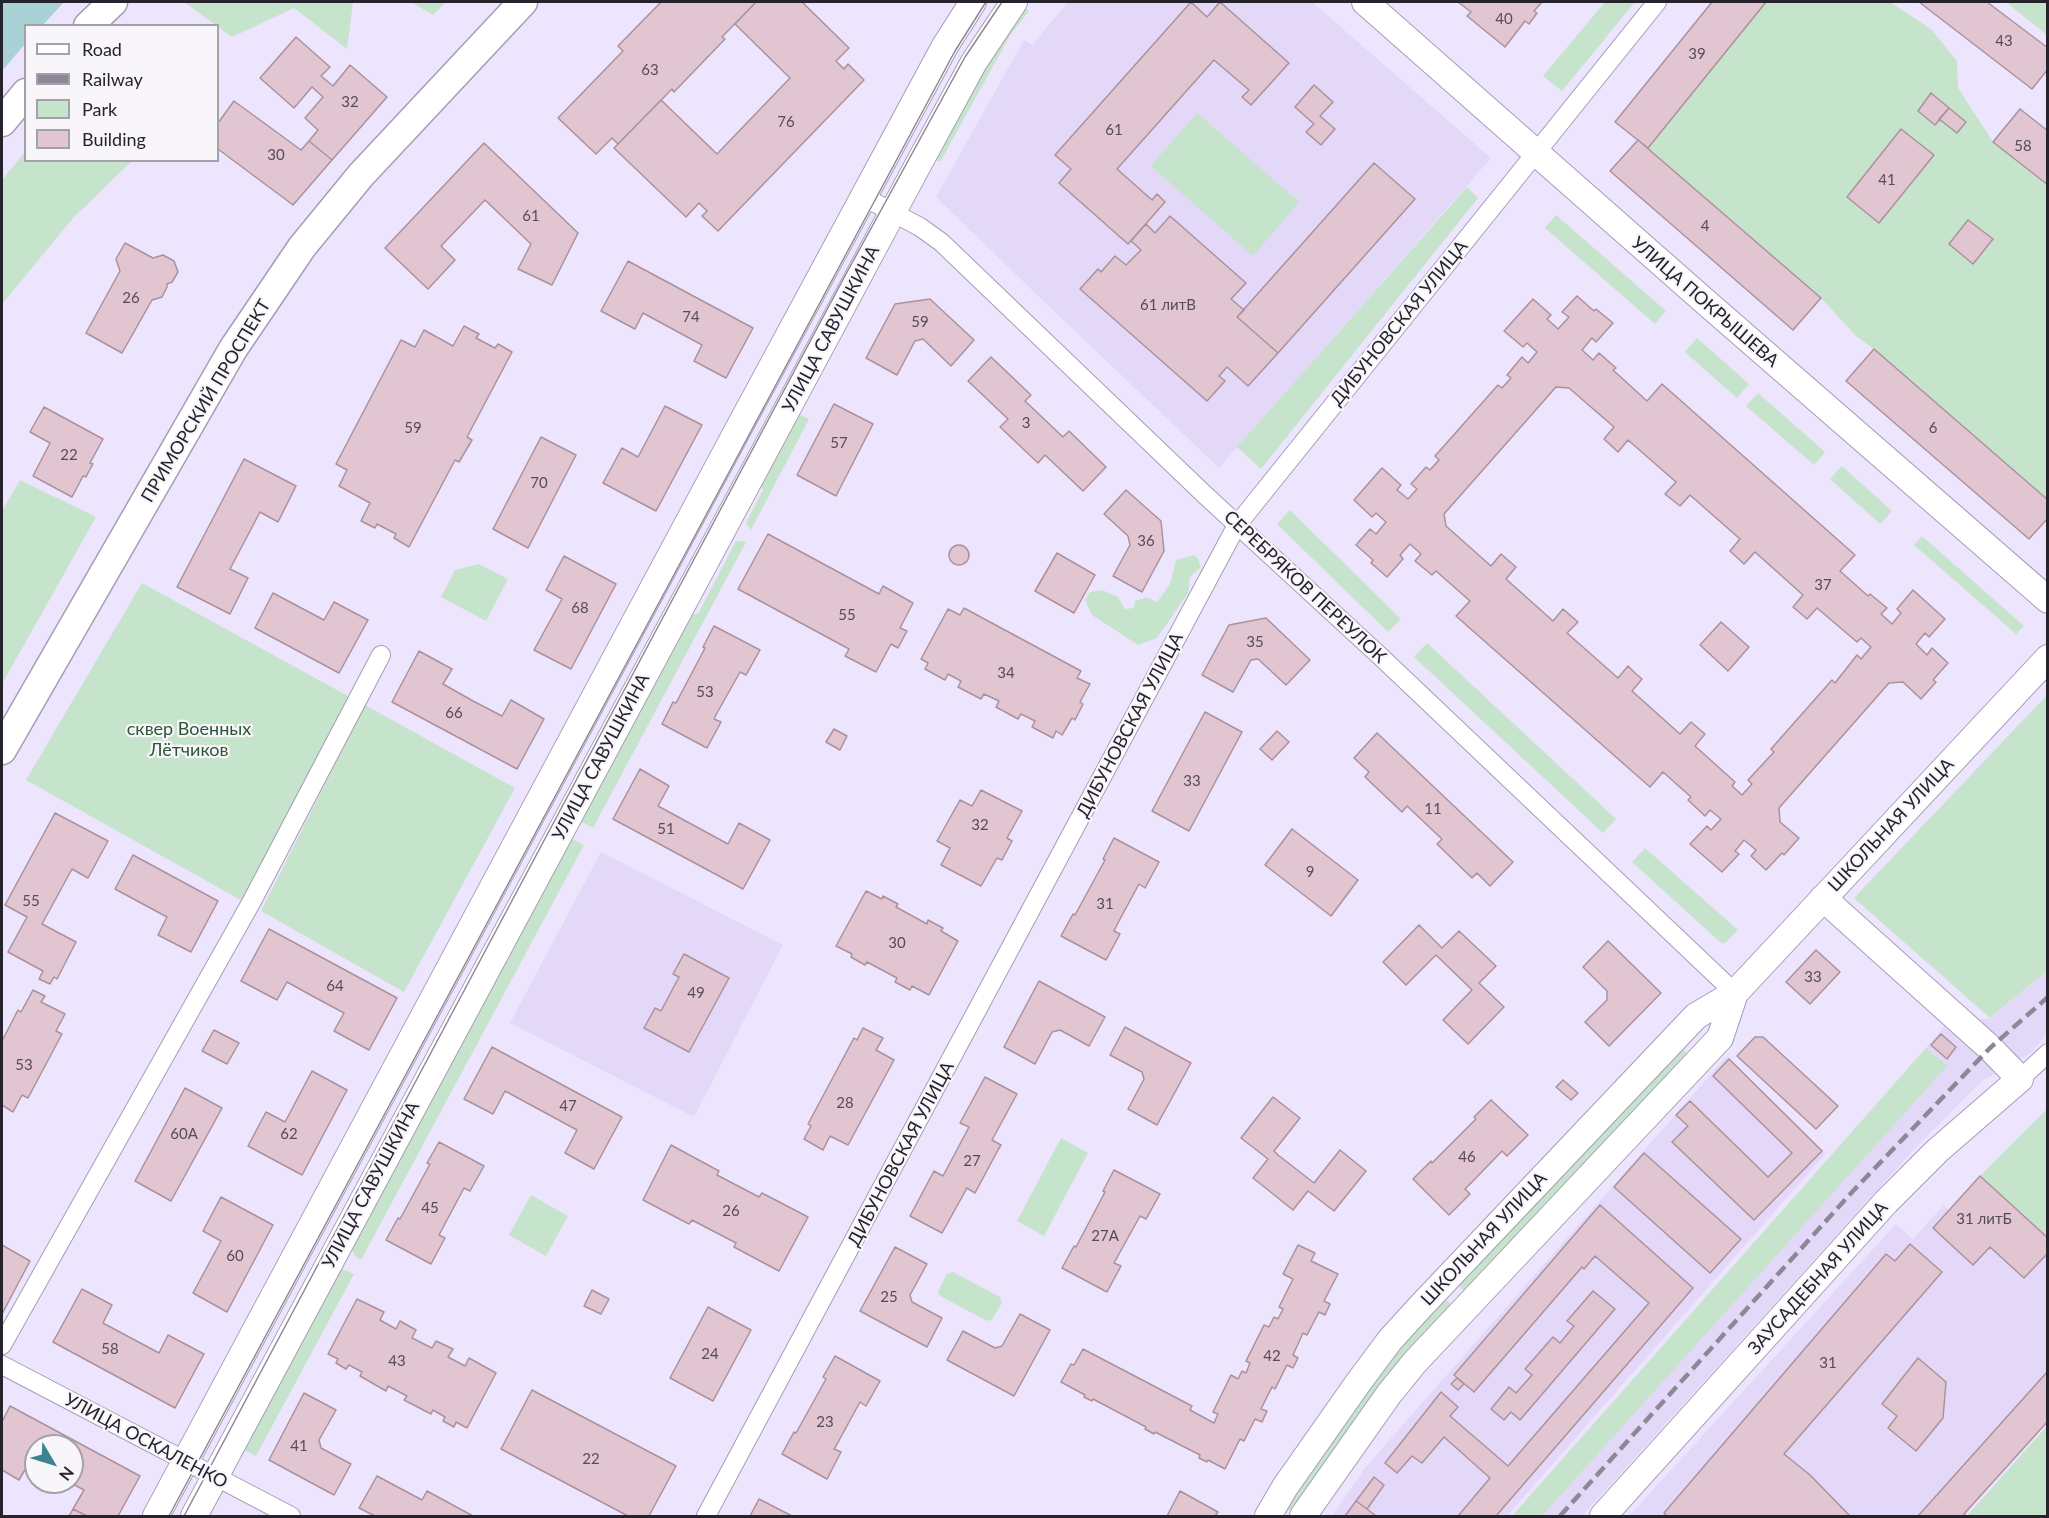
<!DOCTYPE html>
<html>
<head>
<meta charset="utf-8">
<style>
	body { margin:0 }
	#map { position:relative; width:2049px; height:1518px; overflow:hidden; background:#ede5fe; font-family:Lato,sans-serif }
	canvas { display:block }
	.frame { position:absolute; inset:0; border:3px solid #27232d; pointer-events:none }
	.legend { position:absolute; left:24px; top:24px; width:195px; height:138px; box-sizing:border-box; background:#f8f6fb; border:2px solid #a4a2a9; margin:0; padding:8px 10px; list-style:none; font-size:18px; color:#27232d }
	.legend li { display:flex; align-items:center; gap:12px; height:30px }
	.legend b { width:30px; border:2px solid #a4a2a9 }
	.north { position:absolute; left:24px; top:1434px; width:60px; height:60px; box-sizing:border-box; background:#f8f6fb; border:2px solid #a4a2a9; border-radius:50%; rotate:128deg; font-size:16px; font-weight:700; line-height:24px; text-align:center; color:#27232d }
	.north::after { content:''; display:block; margin:auto; width:21px; height:27px; background:#3d838e; clip-path:polygon(50% 0,100% 100%,50% 72%,0 100%) }
</style>
</head>
<body>
<div id="map">
<canvas width="2049" height="1518"></canvas>
<div class="frame"></div>
<ul class="legend">
<li><b style="height:8px;background:#fff"></b>Road</li>
<li><b style="height:8px;background:#8d8798"></b>Railway</li>
<li><b style="height:16px;background:#c6e3cb"></b>Park</li>
<li><b style="height:16px;background:#e1c6d1"></b>Building</li>
</ul>
<div class="north">N</div>
</div>
<script>
const c = document.querySelector('canvas').getContext('2d');
c.lineJoin = 'round';
function paint(path, color) { c.fillStyle = color; c.fill(path, 'evenodd'); }
const shape = rows => new Path2D(rows.map(r => 'M' + r).join(''));
function trace(path, color, width, dash) { c.strokeStyle = color; c.lineWidth = width; c.lineCap = dash ? 'butt' : 'round'; c.setLineDash(dash || []); c.stroke(path); }
function drawText(font, color, halo, rows, align = 'center') {
  c.font = font + ' Lato,sans-serif'; c.lineWidth = 4.5; c.setLineDash([]); c.textBaseline = 'middle'; c.strokeStyle = halo; c.fillStyle = color; for (const [text, x, y, turn = 0] of rows) {
    c.save(); c.translate(x, y); c.rotate((+turn || 0) * Math.PI / 180); c.textAlign = isNaN(turn) ? turn : align; if (halo) c.strokeText(text, 0, 0); c.fillText(text, 0, 0); c.restore();
  }
}
const built = shape([
	[1068,2,1312,2,1491,158,1219,468,1037,295,936,197,1024,40,1032,45],
	[601,852,783,945,694,1117,510,1023],
	[2047,971,2047,1033,2031,1053,1982,1081,1918,1145,1582,1516,1542,1516,1946,1066,1926,1048,1947,1023,1991,1018],
	[1727,1056,1826,1153,1507,1516,1332,1516,1365,1468],
	[1980,1176,2047,1238,2047,1421,1964,1514,1966,1516,1629,1516,1896,1224,1913,1239,1944,1205,1949,1210]
]);
const green = shape([
	[184,2,353,2,347,49,294,8,232,37],
	[411,2,446,2,433,15],
	[1605,2,1635,2,1562,91,1543,76],
	[1766,2,1890,2,1931,29,1957,61,1958,88,1993,142,2047,185,2047,498,1874,349,1857,337,1821,298,1648,148],
	[2006,2,2047,2,2047,35],
	[1021,4,1029,11,1011,34,940,162,932,158],
	[1197,113,1299,202,1253,256,1151,166],
	[25,152,26,160,132,161,73,218,2,304,2,180],
	[1467,187,1478,198,1261,469,1237,447],
	[1556,215,1666,311,1655,324,1545,228],
	[1697,338,1749,384,1737,398,1685,352],
	[1758,393,1825,452,1814,465,1746,406],
	[796,413,809,419,751,530,746,523,763,490,758,483],
	[1842,466,1892,511,1880,524,1830,479],
	[20,480,96,517,2,684,2,511],
	[1290,510,1401,619,1388,632,1277,524],
	[1922,536,2024,626,2016,634,1914,545],
	[736,541,746,542,593,828,578,820,688,614,698,614],
	[1194,555,1198,559,1201,567,1190,577,1188,593,1157,638,1138,645,1092,615,1085,600,1090,592,1102,590,1118,597,1125,609,1134,608,1135,601,1146,597,1157,602,1170,584,1176,560],
	[479,564,508,579,486,621,441,597,455,570],
	[142,583,348,696,246,903,26,780],
	[1427,643,1616,819,1603,833,1414,657],
	[2047,695,2047,971,1990,1018,1854,898],
	[365,705,515,788,404,992,261,911],
	[569,837,584,845,361,1260,355,1256,350,1246],
	[1645,848,1738,930,1727,941,1723,944,1719,941,1632,862],
	[1682,1048,1688,1054,1464,1291,1458,1285],
	[1926,1048,1947,1066,1542,1516,1512,1516],
	[2047,1109,2047,1236,1980,1176],
	[1061,1138,1088,1153,1044,1236,1017,1221],
	[531,1195,568,1216,546,1256,509,1235],
	[342,1269,354,1274,256,1456,241,1448,336,1271],
	[953,1272,1000,1297,1002,1303,992,1319,987,1321,940,1296,938,1291,947,1274],
	[1446,1300,1452,1305,1293,1509,1288,1510,1286,1507,1372,1382,1399,1348],
	[2047,1426,2047,1516,1967,1516]
]);
const water = shape([
	[2,2,64,2,43,25,26,26,25,44,2,71]
]);
const building = shape([
	[661,2,756,2,722,37,725,39,674,92,672,89,618,144,612,138,596,154,558,118,623,51,618,46,661,2],
	[756,2,802,2,849,48,836,61,844,69,848,64,864,80,718,231,702,216,707,211,699,203,686,217,614,148,661,100,717,154,790,78,735,24,756,2],
	[1191,2,1207,17,1220,2,1289,63,1251,105,1242,97,1249,90,1214,60,1117,169,1152,200,1157,194,1165,202,1128,244,1059,183,1071,169,1055,155,1191,2],
	[1458,2,1542,2,1534,11,1537,13,1529,24,1525,21,1505,47,1467,16,1471,12,1458,2],
	[1712,2,1766,2,1648,148,1615,122,1712,2],
	[1919,2,1987,2,2048,48,2048,69,2032,89,1919,2],
	[296,37,330,67,321,76,333,86,350,65,387,97,332,160,309,141,318,130,305,118,323,97,312,87,294,108,260,78,296,37],
	[1314,85,1333,102,1320,116,1335,129,1321,145,1306,132,1314,124,1295,107,1314,85],
	[1931,93,1949,108,1935,125,1918,111,1931,93],
	[234,101,301,150,309,141,332,160,293,205,218,149,218,123,234,101],
	[1949,108,1966,122,1957,133,1939,119,1949,108],
	[2020,109,2048,131,2048,185,1993,142,2020,109],
	[1901,129,1934,155,1879,223,1847,197,1901,129],
	[1638,140,1821,298,1793,330,1610,171,1638,140],
	[484,143,578,233,552,285,518,269,531,244,485,200,441,246,455,260,428,289,385,248,484,143],
	[1374,163,1415,199,1278,353,1237,317,1374,163],
	[1170,216,1246,283,1231,299,1244,310,1237,317,1278,353,1248,386,1227,367,1219,376,1225,381,1207,401,1080,289,1098,269,1101,272,1115,256,1126,265,1141,250,1131,241,1146,224,1155,233,1170,216],
	[1968,220,1993,239,1973,264,1949,244,1968,220],
	[125,243,153,258,163,255,174,261,178,272,172,282,167,284,167,287,162,297,152,300,122,353,86,333,120,271,116,259,125,243],
	[628,261,753,328,726,378,694,361,702,345,643,313,635,329,601,311,628,261],
	[1577,296,1594,311,1596,309,1613,323,1596,342,1592,338,1582,350,1593,360,1599,353,1616,368,1613,370,1647,401,1662,384,1855,555,1840,571,1868,596,1870,594,1887,608,1881,614,1892,624,1901,613,1897,609,1913,590,1945,619,1929,637,1925,633,1916,644,1927,655,1932,648,1948,663,1933,680,1936,682,1921,699,1903,682,1889,683,1779,808,1780,822,1799,838,1784,855,1782,853,1766,870,1751,856,1756,850,1744,840,1735,851,1739,854,1722,872,1690,844,1707,826,1711,830,1721,819,1710,810,1705,816,1688,800,1691,797,1663,772,1650,787,1456,616,1470,601,1436,571,1432,575,1415,561,1421,554,1410,544,1400,555,1403,559,1387,577,1371,563,1373,560,1356,545,1370,529,1376,534,1386,522,1376,513,1372,517,1354,500,1382,468,1401,485,1397,490,1408,499,1417,489,1411,484,1426,467,1430,470,1439,460,1435,456,1498,385,1502,388,1511,378,1507,375,1522,357,1528,363,1537,352,1527,343,1523,347,1504,331,1533,299,1551,315,1547,319,1558,329,1569,317,1562,312,1577,296],
	[1556,387,1569,388,1614,427,1604,439,1618,452,1628,440,1676,482,1665,494,1680,506,1690,495,1740,539,1730,551,1744,564,1755,552,1803,595,1793,607,1807,619,1817,608,1857,642,1861,638,1871,647,1861,659,1857,655,1835,683,1832,680,1771,749,1774,752,1748,780,1752,784,1742,795,1732,786,1735,782,1695,746,1705,734,1691,722,1680,734,1632,691,1642,679,1635,673,1628,666,1618,678,1567,633,1578,622,1563,609,1553,621,1506,579,1516,567,1509,561,1501,554,1491,566,1446,526,1444,514,1556,387],
	[930,299,974,340,951,366,923,339,915,341,897,375,866,358,895,304,930,299],
	[464,326,479,334,476,338,495,348,498,344,512,352,467,437,472,440,459,462,455,460,409,547,394,538,396,534,377,524,375,528,361,521,370,503,339,486,347,470,336,464,401,340,415,347,424,330,453,346,464,326],
	[1874,349,2048,500,2048,518,2029,539,1846,381,1874,349],
	[991,357,1031,395,1025,401,1063,437,1069,431,1106,467,1083,491,1045,455,1038,463,1000,427,1008,419,968,381,991,357],
	[834,404,873,424,836,496,797,475,834,404],
	[665,406,702,425,656,511,603,483,622,448,638,457,665,406],
	[44,407,103,439,90,463,93,464,89,471,86,477,83,476,72,497,33,476,50,443,30,432,44,407],
	[541,437,576,455,528,548,493,529,541,437],
	[244,459,296,486,278,522,260,512,230,569,248,578,230,614,177,587,244,459],
	[1126,490,1161,521,1164,551,1142,592,1113,576,1130,545,1128,536,1104,514,1126,490],
	[768,534,879,594,883,586,913,603,900,628,907,631,898,648,891,644,876,672,845,656,849,649,738,589,768,534],
	'949 555a10 10 0 1 1 20 0a10 10 0 1 1-20 0Z',
	[1057,553,1095,575,1074,613,1035,591,1057,553],
	[564,556,616,584,571,669,534,650,562,599,546,590,564,556],
	[273,593,324,620,334,602,368,620,339,673,255,628,273,593],
	[964,608,1081,671,1077,678,1090,684,1080,702,1083,704,1075,720,1072,718,1062,735,1056,731,1053,738,1032,727,1035,721,1021,714,1018,719,996,707,999,701,984,694,981,699,958,687,961,681,948,674,945,680,925,669,928,663,921,659,948,609,960,615,964,608],
	[1266,618,1310,660,1286,685,1258,659,1251,660,1233,692,1202,675,1229,625,1266,618],
	[1721,622,1749,647,1728,671,1700,645,1721,622],
	[714,626,760,650,746,675,740,672,717,713,714,719,721,722,707,748,662,724,673,702,676,703,705,648,703,647,714,626],
	[419,651,452,669,443,684,473,701,502,716,511,700,544,719,517,769,392,702,419,651],
	[1205,712,1242,732,1189,831,1152,811,1205,712],
	[834,729,847,736,840,750,826,742,834,729],
	[1277,731,1289,742,1272,760,1260,749,1277,731],
	[1377,733,1513,862,1490,886,1477,873,1472,878,1437,844,1442,839,1407,806,1402,812,1365,777,1369,772,1354,758,1377,733],
	[640,769,669,786,658,806,728,844,739,823,770,840,743,889,613,819,640,769],
	[981,790,1022,811,1007,838,1012,841,1002,860,997,858,981,886,941,865,950,848,937,841,960,800,972,806,981,790],
	[55,813,108,841,88,878,72,869,42,924,76,942,57,979,54,977,50,984,39,979,43,971,8,952,27,917,5,905,55,813],
	[1292,829,1358,880,1331,916,1265,865,1292,829],
	[1114,838,1159,862,1145,888,1139,884,1119,921,1114,931,1120,934,1106,960,1061,936,1073,914,1075,915,1105,860,1103,859,1114,838],
	[133,855,218,901,191,952,158,935,167,917,115,889,133,855],
	[866,891,882,899,883,896,898,904,896,907,927,924,928,920,943,928,941,931,958,941,929,995,912,986,910,990,895,982,897,978,867,962,865,965,851,957,852,954,836,946,866,891],
	[1419,925,1442,948,1459,931,1496,966,1479,983,1504,1007,1468,1044,1443,1020,1472,990,1467,985,1436,955,1406,985,1383,962,1419,925],
	[269,929,397,998,369,1050,334,1031,344,1013,316,998,287,982,277,1000,241,981,269,929],
	[1608,941,1661,993,1609,1046,1585,1022,1607,1000,1607,991,1583,967,1608,941],
	[1816,950,1840,972,1810,1004,1786,982,1816,950],
	[684,954,729,978,689,1052,644,1028,655,1008,661,1011,679,977,673,974,684,954],
	[1039,981,1105,1017,1089,1046,1060,1030,1052,1032,1035,1064,1004,1047,1039,981],
	[33,990,45,996,41,1002,65,1014,56,1031,62,1034,28,1098,22,1095,13,1112,2,1105,2,1041,18,1010,21,1012,33,990],
	[1125,1027,1191,1063,1157,1125,1128,1109,1144,1079,1142,1072,1110,1055,1125,1027],
	[863,1028,883,1038,876,1050,894,1060,848,1145,830,1136,823,1150,804,1139,811,1126,808,1124,854,1038,857,1040,863,1028],
	[214,1030,239,1043,227,1064,202,1051,214,1030],
	[1941,1034,1956,1047,1947,1059,1931,1045,1941,1034],
	[1755,1037,1763,1037,1838,1106,1816,1129,1737,1056,1755,1037],
	[492,1047,622,1117,594,1169,565,1153,577,1130,505,1091,493,1114,464,1099,492,1047],
	[1729,1059,1822,1151,1754,1220,1672,1142,1688,1126,1676,1115,1690,1101,1768,1177,1792,1153,1713,1076,1729,1059],
	[312,1071,347,1090,302,1175,248,1146,266,1112,285,1122,312,1071],
	[985,1077,1017,1094,992,1140,1001,1145,998,1150,975,1193,967,1188,942,1233,910,1216,934,1171,943,1176,969,1127,960,1123,985,1077],
	[1563,1080,1578,1093,1571,1100,1556,1087,1563,1080],
	[185,1088,222,1108,171,1201,135,1181,185,1088],
	[1273,1097,1300,1118,1274,1151,1278,1155,1314,1183,1340,1150,1366,1171,1334,1211,1308,1191,1293,1210,1253,1178,1268,1159,1241,1138,1273,1097],
	[1491,1100,1528,1135,1507,1156,1502,1151,1473,1181,1465,1189,1470,1194,1449,1215,1413,1179,1431,1161,1432,1163,1476,1119,1474,1117,1491,1100],
	[439,1142,484,1166,470,1191,464,1188,439,1235,445,1238,431,1264,386,1240,398,1218,400,1219,430,1164,427,1163,439,1142],
	[671,1145,719,1171,717,1175,759,1197,762,1193,808,1217,779,1271,734,1247,736,1243,692,1220,689,1224,643,1200,671,1145],
	[1644,1153,1741,1239,1710,1273,1614,1187,1644,1153],
	[1114,1170,1160,1194,1146,1219,1140,1216,1114,1263,1121,1266,1107,1292,1062,1268,1074,1246,1076,1247,1105,1192,1103,1191,1114,1170],
	[1980,1176,2048,1238,2048,1253,2024,1278,1990,1247,1973,1265,1933,1228,1980,1176],
	[221,1197,273,1225,227,1312,193,1293,221,1241,203,1231,221,1197],
	[1600,1205,1693,1288,1496,1516,1458,1516,1490,1478,1444,1437,1422,1463,1412,1456,1397,1473,1385,1463,1441,1392,1458,1407,1450,1416,1508,1466,1649,1303,1595,1256,1584,1269,1582,1267,1474,1392,1454,1375,1600,1205],
	[1910,1244,1942,1272,1784,1454,1810,1475,1850,1516,1667,1516,1664,1513,1886,1254,1895,1261,1910,1244],
	[2,1245,30,1261,2,1314,2,1245],
	[1298,1245,1315,1253,1311,1261,1338,1274,1324,1301,1330,1304,1325,1315,1319,1312,1307,1335,1303,1333,1293,1355,1298,1358,1293,1368,1287,1365,1275,1389,1272,1387,1261,1409,1267,1411,1262,1422,1255,1419,1244,1441,1240,1439,1225,1469,1208,1460,1207,1462,1199,1458,1200,1455,1155,1432,1154,1434,1145,1429,1146,1427,1093,1399,1092,1401,1084,1397,1085,1395,1061,1382,1071,1364,1074,1365,1083,1349,1192,1406,1190,1410,1214,1423,1218,1414,1213,1412,1231,1375,1238,1379,1242,1371,1246,1373,1250,1363,1246,1361,1264,1325,1269,1327,1274,1317,1278,1319,1283,1309,1279,1307,1293,1279,1283,1274,1298,1245],
	[895,1247,927,1264,910,1295,912,1302,942,1318,927,1347,860,1311,895,1247],
	[82,1289,112,1305,103,1323,159,1353,168,1335,204,1354,175,1408,53,1342,82,1289],
	[592,1290,609,1299,601,1314,584,1306,592,1290],
	[1593,1291,1615,1309,1520,1420,1511,1412,1504,1420,1491,1409,1509,1387,1516,1393,1532,1375,1525,1369,1553,1337,1560,1343,1574,1326,1567,1321,1593,1291],
	[357,1299,384,1312,380,1320,396,1329,400,1321,416,1330,412,1338,432,1348,436,1341,453,1349,448,1357,465,1366,469,1358,496,1373,467,1428,456,1422,454,1427,443,1421,445,1417,433,1410,431,1414,404,1400,407,1396,388,1386,386,1391,360,1376,362,1372,349,1365,346,1369,336,1363,338,1359,328,1354,357,1299],
	[708,1307,751,1330,713,1401,670,1378,708,1307],
	[1020,1314,1050,1330,1014,1396,947,1360,963,1331,995,1348,1002,1346,1020,1314],
	[835,1356,880,1381,866,1406,860,1402,836,1446,834,1449,841,1452,827,1479,782,1454,794,1432,796,1433,826,1379,823,1377,835,1356],
	[1918,1358,1946,1382,1943,1418,1916,1451,1888,1428,1897,1416,1882,1404,1918,1358],
	[2048,1371,2048,1421,1964,1514,1966,1516,1918,1516,2048,1371],
	[1457,1378,1464,1384,1458,1390,1451,1384,1457,1378],
	[532,1390,676,1466,649,1516,628,1516,501,1449,532,1390],
	[304,1393,336,1410,319,1440,321,1448,351,1464,334,1495,269,1460,304,1393],
	[10,1406,140,1476,118,1516,87,1516,73,1509,84,1490,69,1482,72,1482,72,1446,36,1446,36,1464,30,1461,19,1480,2,1470,2,1422,10,1406],
	[377,1476,422,1500,427,1491,473,1516,375,1516,359,1508,377,1476],
	[1374,1477,1384,1485,1367,1509,1356,1501,1374,1477],
	[1180,1491,1218,1512,1215,1516,1167,1516,1180,1491],
	[759,1499,792,1516,750,1516,759,1499],
	[1356,1501,1367,1509,1376,1516,1345,1516,1356,1501],
	[73,1509,87,1516,69,1516,73,1509]
]);
const street = shape([
	[864,197,920,227,941,242,1205,495,1381,657,1735,993],
	[2020,1079,2048,1053],
	[2,1345,252,901,381,655],
	[2,1365,291,1516],
	[706,1516,1237,525,1657,2]
]);
const secondary = shape([
	[1365,2,1701,298,2048,600],
	[156,1516,741,424,945,46,973,2],
	[194,1516,918,165,974,62,1014,2],
	[1268,1516,1285,1487,1358,1383,1390,1340,1421,1306,1696,1016,1735,993,2048,658],
	[1303,1516,1389,1394,1415,1362,1720,1038,1735,993],
	[1603,1516,1886,1202,1937,1151,2020,1079,1990,1048,1823,898]
]);
const primary = shape([
	[88,26,113,2],
	[2,122,26,93],
	[2,750,233,349,302,247,361,175,523,2]
]);
const tram = shape([
	[169,1516,955,51,986,2],
	[184,1516,846,274,965,57,1002,2]
]);
const rail = shape([
	[1560,1516,1853,1191,1990,1048,2048,997]
]);
const numberNames = [
	["40",1504,19],
	["43",2004,41],
	["39",1697,54],
	["63",650,70],
	["32",350,102],
	["76",786,122],
	["61",1114,130],
	["58",2023,146],
	["30",276,155],
	["41",1887,180],
	["61",531,216],
	["4",1705,226],
	["26",131,298],
	["61 литВ",1168,305],
	["74",691,317],
	["59",920,322],
	["3",1026,423],
	["59",413,428],
	["6",1933,428],
	["57",839,443],
	["22",69,455],
	["70",539,483],
	["36",1146,541],
	["37",1823,585],
	["68",580,608],
	["55",847,615],
	["35",1255,642],
	["34",1006,673],
	["53",705,692],
	["66",454,713],
	["33",1192,781],
	["11",1433,809],
	["32",980,825],
	["51",666,829],
	["9",1310,872],
	["55",31,901],
	["31",1105,904],
	["30",897,943],
	["33",1813,977],
	["64",335,986],
	["49",696,993],
	["53",24,1065],
	["28",845,1103],
	["47",568,1106],
	["60А",184,1134],
	["62",289,1134],
	["46",1467,1157],
	["27",972,1161],
	["45",430,1208],
	["26",731,1211],
	["31 литБ",1984,1219],
	["27А",1105,1236],
	["60",235,1256],
	["25",889,1297],
	["58",110,1349],
	["24",710,1354],
	["42",1272,1356],
	["43",397,1361],
	["31",1828,1363],
	["23",825,1422],
	["41",299,1446],
	["22",591,1459]
];
const streetNames = [
	["УЛИЦА ПОКРЫШЕВА",1705,302,41],
	["ДИБУНОВСКАЯ УЛИЦА",1399,323,-51],
	["УЛИЦА САВУШКИНА",831,329,-62],
	["ПРИМОРСКИЙ ПРОСПЕКТ",206,401,-59],
	["СЕРЕБРЯКОВ ПЕРЕУЛОК",1305,587,43],
	["ДИБУНОВСКАЯ УЛИЦА",1130,725,-62],
	["УЛИЦА САВУШКИНА",601,757,-62],
	["ШКОЛЬНАЯ УЛИЦА",1891,825,-47],
	["ДИБУНОВСКАЯ УЛИЦА",901,1154,-62],
	["УЛИЦА САВУШКИНА",371,1185,-62],
	["ШКОЛЬНАЯ УЛИЦА",1484,1239,-47],
	["ЗАУСАДЕБНАЯ УЛИЦА",1818,1278,-48],
	["УЛИЦА ОСКАЛЕНКО",146,1441,28]
];
const parkNames = [
	["сквер Военных",189,729],
	["Лётчиков",189,750]
];
paint(built, '#e3d8f8');
paint(green, '#c6e3cb');
paint(water, '#a8d2d4');
paint(building, '#e1c6d1');
trace(building, '#ab919c', 1.5);
trace(street, '#a59db5', 20);
trace(secondary, '#a59db5', 28);
trace(primary, '#a59db5', 31);
trace(street, '#fff', 18);
trace(secondary, '#fff', 26);
trace(primary, '#fff', 28);
trace(tram, '#8d8798', 1.5);
trace(rail, '#8d8798', 4.5, [12, 6]);
drawText('15px', '#564c56', null, numberNames);
drawText('18px', '#27232d', '#f8f6fb', streetNames);
drawText('18px', '#2b5736', '#f8f6fb', parkNames);
</script>
</body>
</html>
